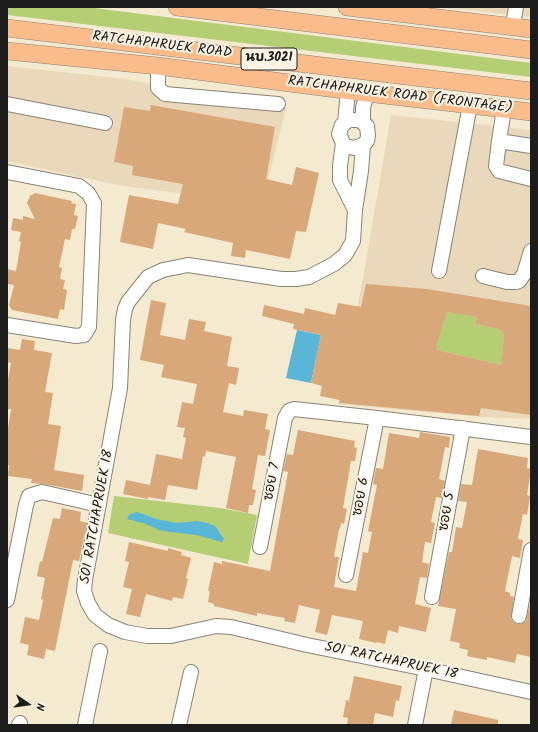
<!DOCTYPE html>
<html>
<head>
<meta charset="utf-8">
<style>
	body { margin:0 }
	#map { position:relative; width:538px; height:732px; overflow:hidden; background:#f3ead0; font-family:Kalam,sans-serif }
	canvas { display:block }
	.frame { position:absolute; inset:0; border:8px solid #1c1c1c; pointer-events:none }
	.north { position:absolute; left:8px; top:684px; width:40px; height:40px; -webkit-text-stroke:3px #fcf5e5; paint-order:stroke; rotate:103deg; font-size:11px; font-weight:700; line-height:16px; text-align:center; color:#1c1c1c }
	.north::after { content:''; display:block; margin:auto; width:14px; height:18px; background:#1c1c1c; clip-path:polygon(50% 0,100% 100%,50% 72%,0 100%) }
</style>
</head>
<body>
<div id="map">
<canvas width="538" height="732"></canvas>
<div class="frame"></div>
<div class="north">N</div>
</div>
<script>
const c = document.querySelector('canvas').getContext('2d');
c.lineJoin = 'round';
function paint(path, color) { c.fillStyle = color; c.fill(path, 'evenodd'); }
const shape = rows => new Path2D(rows.map(r => 'M' + r).join(''));
function trace(path, color, width, dash) { c.strokeStyle = color; c.lineWidth = width; c.lineCap = dash ? 'butt' : 'round'; c.setLineDash(dash || []); c.stroke(path); }
function drawText(font, color, halo, rows, align = 'center') {
  c.font = font + ' Kalam,"Playpen Sans Thai",sans-serif'; c.lineWidth = 4; c.setLineDash([]); c.textBaseline = 'middle'; c.strokeStyle = halo; c.fillStyle = color; for (const [text, x, y, turn = 0] of rows) {
    c.save(); c.translate(x, y); c.rotate((+turn || 0) * Math.PI / 180); c.textAlign = isNaN(turn) ? turn : align; if (halo) c.strokeText(text, 0, 0); c.fillText(text, 0, 0); c.restore();
  }
}
const built = shape([
	[442,7,531,7,531,17,503,14],
	[7,66,125,79,286,108,262,204,117,185,7,161],
	[391,115,531,130,531,419,483,417,338,404,363,279]
]);
const green = shape([
	[7,7,86,7,531,63,531,77,7,15],
	[447,312,477,317,475,324,498,329,503,332,504,338,502,357,525,361,501,365,437,350,438,346,373,335],
	[114,496,220,508,257,515,248,564,108,533]
]);
const water = shape([
	[297,330,321,335,311,383,286,378],
	[137,512,156,519,177,523,197,521,207,523,215,526,224,539,222,542,196,535,162,531,143,523,127,519,130,514]
]);
const building = shape([
	[151,105,275,127,266,179,292,185,296,167,319,173,306,232,296,231,290,259,246,250,245,258,231,256,233,243,184,232,186,229,158,223,153,249,120,242,129,195,178,204,183,184,132,175,133,166,114,162,124,107,150,111],
	[35,193,72,201,71,203,76,204,74,215,78,216,75,229,72,229,70,240,65,239,59,267,62,268,60,279,65,280,63,289,67,290,64,310,60,309,58,319,12,310,9,305,14,285,7,284,7,269,16,271,21,242,19,241,21,232,11,230,13,218,23,220,23,216,35,219,27,203,30,196],
	[366,284,427,289,531,306,531,415,481,408,479,416,339,403,340,400,320,396,322,386,311,383,321,335,293,329,294,324,262,316,264,305,304,314,305,308,335,315,338,303,361,307],
	[447,312,477,317,475,324,498,329,503,332,504,338,501,365,437,350,438,346,436,346],
	[151,300,166,303,160,335,185,340,189,319,206,322,204,331,232,337,227,366,239,368,236,385,229,383,223,412,243,416,244,410,268,414,265,429,270,430,265,456,258,455,252,489,256,490,253,505,249,505,248,513,226,508,236,457,206,451,205,457,203,456,197,490,168,485,165,500,148,497,148,499,123,494,126,480,150,485,156,454,182,459,186,438,183,437,185,428,177,427,182,402,193,404,197,384,161,377,164,365,140,360],
	[22,339,35,341,34,350,52,353,45,392,53,393,48,424,61,426,54,470,84,475,82,491,44,484,31,483,32,479,8,476,9,465,7,465,7,435,11,409,7,409,7,385,11,363,7,362,7,348,20,350],
	[298,430,355,441,354,447,357,448,355,461,351,461,343,508,347,509,344,524,341,523,340,529,339,529,334,557,339,557,334,587,356,591,363,552,368,553,372,532,368,531,377,485,373,484,376,468,383,469,389,433,419,438,420,432,450,437,449,448,445,447,439,479,445,481,442,498,436,497,431,522,435,523,431,543,425,542,422,562,429,564,427,578,420,577,415,604,431,608,426,632,399,626,398,633,388,630,385,644,377,642,376,643,359,639,363,621,332,615,327,635,315,632,320,610,299,605,295,623,284,621,285,618,257,613,257,616,214,606,214,604,208,602,210,591,208,591,214,562,222,564,222,561,270,571,288,472,283,471,287,454,293,455],
	[478,449,528,458,527,468,531,469,527,495,530,496,527,515,523,514,518,539,523,540,520,558,512,556,505,591,510,593,510,596,514,597,511,618,513,622,517,624,521,624,526,621,531,600,531,657,517,654,515,663,487,657,487,660,467,656,468,650,459,648,460,643,450,641,456,609,438,606,449,552,452,552,456,527,462,528,467,502,458,501,461,484,472,485],
	[62,508,81,512,80,521,87,523,79,561,73,560,55,651,46,649,44,659,27,655,29,645,20,643,25,617,39,620,43,600,41,599,45,578,37,576,40,561,42,562,53,518,60,519],
	[129,542,168,551,168,548,182,552,181,555,191,558,186,578,188,579,183,599,173,597,172,601,146,594,140,617,126,614,132,589,123,587,129,562,125,561],
	[354,676,402,686,399,701,396,700,393,717,375,713,373,725,347,725,348,718,343,717,346,700,349,701],
	[454,710,498,720,498,725,451,725]
]);
const minor = shape([
	[513,26,516,7],
	[158,66,158,88,165,94,278,104],
	[7,104,105,123],
	[504,109,499,141,531,146],
	[363,122,363,108,367,93],
	[345,123,348,91],
	[499,141,496,166,499,171,531,179],
	[343,143,345,146,354,148,363,145,367,141,368,136,367,126,359,120,349,120,342,125,339,134,343,143,340,166,340,180,355,210],
	[363,145,361,171,355,210,353,241,345,255,334,264,309,277,296,279,281,279,188,265,163,270,148,277,128,302,125,309,123,320,120,388,85,580,84,591,88,603,95,615,108,625,125,632,147,636,171,636,216,626,231,627,307,645,426,669,531,692],
	[7,172,79,186,88,193,94,203,89,327,84,335,76,336,7,325],
	[439,271,470,105],
	[483,276,507,282,516,282,519,281,524,274,531,251],
	[260,547,285,418,289,411,294,409,377,418,531,437],
	[346,575,377,418],
	[432,597,463,428],
	[7,600,26,505,29,496,42,492,99,505],
	[519,616,531,550],
	[19,725,20,723],
	[85,725,100,651],
	[179,725,191,672],
	[415,725,426,669]
]);
const major = shape([
	[177,7,531,50],
	[347,7,531,29],
	[7,28,531,91],
	[7,51,158,66,367,93,531,112]
]);
const shields = [
	[269,59,56]
];
const shieldNames = [
	["นบ.3021",269,59]
];
const streetNames = [
	["RATCHAPHRUEK ROAD",162,46,7],
	["RATCHAPHRUEK ROAD (FRONTAGE)",400,96,7],
	["ซอย 7",273,482,-79],
	["ซอย 6",362,497,-79],
	["ซอย 5",448,512,-80],
	["SOI RATCHAPRUEK 18",98,517,-80],
	["SOI RATCHAPRUEK 18",391,662,12]
];
paint(built, '#e9d9ba');
paint(green, '#b5ce73');
paint(water, '#59b6d7');
paint(building, '#d8a77a');
trace(minor, '#888376', 16);
trace(major, '#888376', 18);
trace(minor, '#fff', 14);
trace(major, '#f9bc8a', 17);
for (const [x, y, w] of shields) { const box = new Path2D(); box.roundRect(x - w / 2, y - 11, w, 22, 3); c.fillStyle = '#fcf5e5'; c.fill(box); trace(box, '#1c1c1c', 1); }
drawText('bold 13px', '#1c1c1c', null, shieldNames);
drawText('14px', '#1c1c1c', '#fcf5e5', streetNames);
</script>
</body>
</html>
